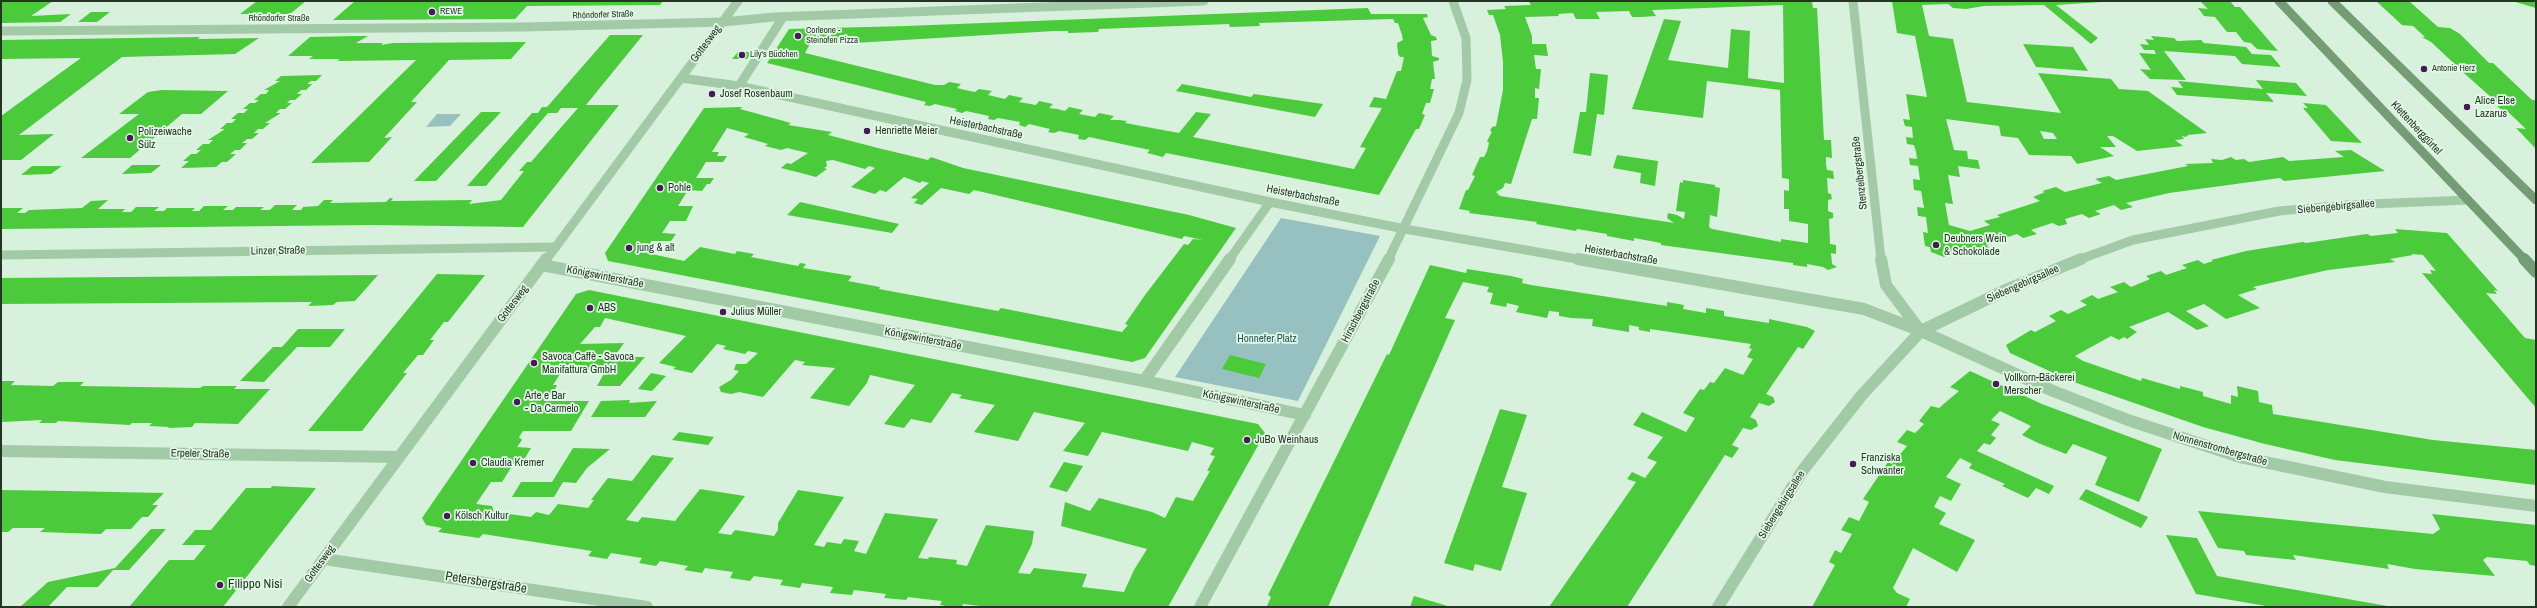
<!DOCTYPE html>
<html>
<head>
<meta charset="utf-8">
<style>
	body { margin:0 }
	#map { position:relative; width:2537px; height:608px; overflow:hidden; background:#d7f1dc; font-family:"Archivo Narrow",sans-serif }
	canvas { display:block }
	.frame { position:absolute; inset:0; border:2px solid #263425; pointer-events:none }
</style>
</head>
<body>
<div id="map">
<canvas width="2537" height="608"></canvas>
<div class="frame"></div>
</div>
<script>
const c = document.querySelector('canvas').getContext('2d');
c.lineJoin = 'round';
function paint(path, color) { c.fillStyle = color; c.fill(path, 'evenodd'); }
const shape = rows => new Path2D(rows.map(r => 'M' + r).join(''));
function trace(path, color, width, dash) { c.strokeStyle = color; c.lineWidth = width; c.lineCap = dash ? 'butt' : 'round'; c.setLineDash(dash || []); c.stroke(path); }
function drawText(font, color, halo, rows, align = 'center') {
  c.font = font + ' "Archivo Narrow",sans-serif'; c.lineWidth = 3.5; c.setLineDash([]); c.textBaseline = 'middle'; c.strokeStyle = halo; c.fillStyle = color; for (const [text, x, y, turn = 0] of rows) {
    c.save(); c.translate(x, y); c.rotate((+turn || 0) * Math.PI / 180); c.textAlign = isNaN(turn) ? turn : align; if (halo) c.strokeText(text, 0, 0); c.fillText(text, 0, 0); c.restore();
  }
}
const green = shape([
	[437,114,461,114,450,126,426,127],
	[1281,218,1380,236,1298,401,1175,377]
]);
const building = shape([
	[1,1,53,1,31,16,71,14,60,22,1,23],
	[257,1,306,1,290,14,240,14],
	[355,1,663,1,660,5,527,6,515,19,333,20],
	[1550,1,1812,1,1813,8,1817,8,1824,140,1831,140,1832,158,1826,157,1826,164,1827,170,1833,171,1834,179,1827,178,1828,193,1831,194,1832,199,1828,200,1828,211,1833,213,1833,218,1829,219,1830,244,1836,245,1836,254,1831,253,1832,264,1837,267,1828,270,1823,267,1807,264,1807,267,1793,265,1793,263,1661,245,1661,243,1634,238,1634,241,1607,236,1607,234,1577,229,1576,231,1536,224,1537,222,1469,213,1470,211,1459,209,1466,190,1468,190,1475,176,1472,175,1480,157,1484,157,1487,151,1489,143,1487,141,1492,132,1490,131,1492,127,1496,126,1503,90,1503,62,1500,35,1493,15,1489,15,1487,10,1506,9,1504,6,1531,5,1529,2],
	[1783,5,1784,83,1748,78,1750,31,1731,29,1728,68,1668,60,1681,21,1664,19,1632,109,1703,118,1707,81,1780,90,1782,178,1789,179,1789,191,1784,190,1784,209,1789,209,1789,221,1808,224,1808,243,1781,239,1781,242,1712,229,1709,227,1710,215,1717,217,1720,188,1715,187,1715,185,1683,180,1683,183,1680,182,1676,211,1685,212,1684,219,1677,215,1668,213,1667,218,1674,223,1500,196,1496,192,1503,188,1505,183,1511,184,1532,119,1537,119,1539,98,1535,98,1535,88,1539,89,1541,69,1536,69,1534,55,1548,56,1546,44,1532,44,1532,36,1525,17,1559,16,1558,14,1573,13,1576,19,1600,19,1596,12,1629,11,1632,17,1641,17,1656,16,1652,10],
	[1892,1,2117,1,2056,5,2098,38,2091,44,2044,5,1984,6,1966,9,1953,8,1948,4,1922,5,1929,36,1953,39,1967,102,2061,113,2038,73,2111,79,2119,89,2148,91,2207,133,2188,135,2186,137,2182,136,2184,139,2175,140,2183,146,2137,151,2113,136,2107,136,2116,147,2100,147,2114,156,2077,164,2071,156,2029,155,2018,138,2001,136,1999,126,1946,119,1954,150,1967,151,1968,159,1978,160,1980,169,1958,166,1960,177,1948,175,1953,204,1945,203,1949,225,1970,231,1990,225,1984,221,2000,217,1997,215,2040,201,2033,197,2045,192,2042,191,2056,187,2065,192,2102,183,2095,179,2109,176,2116,180,2188,166,2185,164,2213,163,2211,159,2222,160,2231,157,2236,160,2244,159,2249,162,2283,157,2289,161,2344,157,2335,151,2351,150,2385,171,2284,181,2280,178,2169,193,2126,203,2133,207,2121,210,2114,205,2095,211,2101,214,2089,218,2082,214,2065,219,2067,224,2059,226,2052,223,2031,230,2037,234,2023,238,2017,234,2008,237,1986,244,1990,249,1972,254,1963,251,1944,257,1931,252,1930,247,1925,246,1923,232,1928,233,1926,217,1918,216,1917,207,1924,208,1921,191,1914,190,1913,179,1920,180,1918,166,1910,165,1909,158,1917,159,1916,152,1914,145,1907,144,1906,137,1913,138,1912,127,1905,126,1903,119,1910,120,1906,94,1927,97,1915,36,1897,33],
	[2040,131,2053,133,2057,139,2044,139],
	[2200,1,2230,1,2235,7,2240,7,2278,51,2257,49,2251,43,2244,42,2236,32,2227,32,2215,17,2204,16,2198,8,2208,9],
	[2376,1,2409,1,2438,27,2450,28,2460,34,2489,63,2493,63,2532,100,2536,100,2536,149,2516,128,2526,129,2507,111,2503,111,2497,106,2501,106,2465,74,2456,68,2460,69,2431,42,2422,37,2425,37,2413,26,2402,25],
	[2512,1,2532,1,2536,3,2536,8],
	[1368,8,1371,14,1427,14,1428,17,1423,18,1431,35,1436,37,1437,40,1431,41,1432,56,1439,58,1439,60,1433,62,1435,79,1432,79,1430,89,1434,89,1430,103,1426,103,1422,114,1425,115,1419,129,1416,129,1379,195,1166,153,1163,157,1147,153,1150,150,1089,137,1085,140,1078,139,1079,135,1059,131,1054,133,1048,132,1050,129,1029,124,1025,127,1019,125,1020,122,998,118,994,120,988,119,989,116,966,111,962,113,955,111,957,109,935,104,930,106,924,105,926,102,767,63,789,29,906,26],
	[1393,19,1395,23,1398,23,1402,35,1403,40,1397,43,1398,54,1400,57,1404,57,1401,71,1397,71,1386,99,1374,97,1369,107,1382,108,1360,147,1366,148,1354,169,1193,137,1211,114,1196,112,1179,133,1125,123,1127,121,1119,120,1110,120,1114,116,1099,113,1095,117,1079,114,1083,110,1069,107,1065,111,1057,109,1049,108,1053,104,1039,101,1036,105,1019,102,1023,98,1009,95,1005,99,988,95,992,91,979,89,975,92,965,90,957,88,961,84,949,82,944,85,935,85,805,53,811,42,854,43,1054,31,1068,31,1068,33,1098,32,1099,29,1229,24,1230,27,1260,26,1259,23],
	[91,12,110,12,97,22,78,22],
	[610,35,643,35,586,105,619,105,523,227,372,225,1,229,1,208,23,208,17,213,25,213,29,210,82,208,91,201,108,200,98,209,125,209,122,212,131,212,136,207,159,207,154,211,164,211,167,208,195,208,192,211,199,211,204,206,228,206,223,210,233,210,236,207,264,207,260,210,270,210,275,205,297,205,292,210,301,210,303,207,318,206,324,200,333,200,330,203,386,202,390,198,393,198,391,201,472,200,469,204,501,200,524,171,519,171,527,162,531,162,578,108,561,108,557,113,548,113,486,186,467,186,532,113,538,113,542,107,547,107],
	[355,36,368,36,356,43,383,43,381,45,393,43,526,42,511,59,449,60,411,102,417,102,384,138,392,137,369,162,311,163,416,60,337,61,340,59,309,59,313,56,288,56,310,37],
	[2151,36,2174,38,2177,41,2201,40,2204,43,2246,47,2252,54,2271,55,2281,67,2242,64,2235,56,2164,51,2186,80,2150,79,2140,69,2151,70,2139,53,2156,54,2154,50,2144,50,2140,44,2149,45,2145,39,2154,40],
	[200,37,198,39,259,38,235,54,122,57,19,135,54,134,21,160,1,160,1,116,81,58,1,59,1,40],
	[2023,44,2073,47,2088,71,2036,67],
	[738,52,752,52,747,59,732,59],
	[1590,73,1608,75,1604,115,1597,114,1591,156,1573,153,1580,112,1586,112],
	[322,75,316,81,311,81,307,84,312,84,306,90,301,90,297,94,302,94,295,100,290,100,287,103,292,103,285,109,280,109,276,113,281,113,265,123,270,123,263,129,258,129,254,133,259,133,252,139,247,139,242,143,247,143,240,150,235,150,230,154,236,154,227,162,222,162,216,167,181,168,189,161,183,161,191,154,196,154,201,150,196,150,203,144,209,144,213,140,208,140,225,129,220,129,227,123,232,123,236,119,231,119,238,113,244,113,248,109,243,109,250,103,255,103,259,100,254,100,261,94,266,94,269,90,264,90,280,81,275,81,281,76],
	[2256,80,2296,83,2307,96,2266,93,2274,102,2177,95,2171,87,2183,88,2178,81,2263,89],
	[1182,84,1251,97,1254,94,1323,104,1315,117,1176,91],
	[162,90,228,91,201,114,182,114,130,158,81,158,139,114,119,114,148,92],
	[2303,103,2326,105,2362,143,2331,141,2303,108,2308,108],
	[742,107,740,109,791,123,788,125,832,132,828,135,878,148,928,160,931,157,963,168,1189,215,1236,228,1145,358,1132,362,608,261,605,253,704,108],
	[727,128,749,134,744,137,768,144,765,146,781,150,787,148,808,153,791,164,787,163,781,168,797,172,816,177,827,169,824,168,827,166,826,161,833,160,865,169,869,166,875,168,851,187,875,194,880,190,886,192,904,177,920,183,922,181,929,183,911,198,918,199,914,203,922,205,941,188,969,194,974,190,1182,239,1184,236,1203,240,1193,239,1188,245,1184,244,1145,295,1125,324,1128,325,1122,332,1001,308,998,311,879,289,880,287,848,281,852,276,803,268,806,264,800,263,798,266,751,257,754,254,737,251,735,254,700,247,684,261,647,253,651,241,671,241,676,234,662,233,670,221,686,221,693,206,678,206,688,190,702,191,707,184,710,184,714,178,696,178,706,162,723,162,727,156,717,156,719,152,712,152],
	[481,112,501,112,436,181,414,181],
	[1617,155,1658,161,1655,186,1640,183,1641,173,1613,168],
	[132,165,161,165,151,173,122,174],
	[32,166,62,166,51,174,21,175],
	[800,202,899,224,892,233,787,215],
	[2395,229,2447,233,2498,291,2494,290,2497,294,2486,293,2525,338,2536,340,2536,408,2422,273,2432,274,2430,270,2436,271,2423,255,2412,254,2413,255,2390,259,2395,262,2328,270,2253,287,2257,289,2238,295,2260,308,2226,319,2204,304,2186,311,2209,326,2197,330,2168,312,2129,327,2137,332,2127,339,2124,337,2119,340,2111,336,2075,356,2083,361,2141,381,2142,378,2180,389,2180,386,2203,392,2203,396,2231,404,2231,395,2238,397,2237,386,2258,391,2259,402,2272,405,2273,414,2433,440,2536,450,2536,485,2335,460,2265,444,2203,427,2071,381,2010,353,2006,345,2031,330,2035,332,2056,321,2049,316,2061,310,2068,314,2087,305,2080,301,2092,295,2098,299,2118,292,2110,287,2124,282,2131,287,2150,279,2146,276,2161,271,2166,275,2187,268,2182,265,2198,260,2204,264,2213,261,2211,260,2246,251,2303,242,2306,243,2367,234,2371,236,2398,233],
	[1430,265,1466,273,1467,269,1511,276,1523,279,1522,283,1531,285,1667,306,1667,302,1684,305,1683,309,1706,313,1706,308,1724,311,1724,316,1769,323,1769,319,1807,327,1815,331,1803,349,1798,347,1766,394,1773,397,1775,402,1769,406,1759,403,1750,417,1756,420,1758,426,1751,430,1743,428,1732,445,1739,448,1732,458,1725,455,1627,607,1549,607,1636,482,1627,479,1632,472,1645,478,1657,462,1647,458,1663,437,1633,425,1642,412,1686,432,1695,418,1683,413,1700,389,1704,390,1710,382,1714,383,1725,368,1743,375,1753,359,1747,357,1752,349,1749,348,1751,344,1650,329,1650,332,1639,330,1639,327,1629,325,1629,332,1592,326,1593,319,1571,318,1559,316,1559,312,1549,311,1547,318,1516,312,1519,306,1507,303,1506,307,1490,304,1493,293,1487,292,1489,287,1463,282,1445,318,1455,320,1328,607,1263,607,1267,606,1271,597,1268,595,1387,354,1389,355],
	[437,274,485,275,448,322,444,322,430,340,434,340,423,355,418,355,403,373,407,373,362,431,308,431],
	[378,275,355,301,337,302,333,305,308,306,312,302,1,304,1,278],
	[589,290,1258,424,1265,433,1168,607,989,607,963,604,962,607,952,607,940,605,942,601,924,599,908,597,906,600,884,598,886,594,854,590,852,595,830,593,833,587,802,583,800,588,780,585,783,580,754,576,750,581,730,578,733,572,705,568,702,573,684,570,688,566,660,561,656,566,639,563,642,558,611,553,607,559,588,556,592,551,483,534,479,538,438,532,442,528,426,525,422,518,576,294],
	[605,318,686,336,659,363,676,367,673,369,692,373,717,344,726,346,723,349,745,354,748,351,758,353,746,364,736,364,734,370,739,371,731,380,719,387,721,392,731,394,739,392,763,397,795,360,805,362,802,365,835,368,810,398,849,406,867,383,870,375,915,385,884,424,904,428,911,419,931,423,952,393,962,395,959,398,995,405,974,432,1018,441,1034,412,1085,423,1063,451,1088,456,1102,432,1188,451,1192,442,1214,448,1210,455,1215,456,1207,471,1210,471,1193,501,1176,497,1165,518,1152,512,1099,498,1090,511,1065,502,1061,526,1147,549,1134,570,1124,592,1082,587,1087,574,1034,568,1030,574,1018,573,1032,544,1034,531,986,525,967,566,956,564,957,560,929,557,928,559,918,558,938,519,885,513,866,554,854,551,859,541,844,539,841,544,827,542,824,547,814,545,844,497,798,490,778,523,778,530,774,536,735,530,731,535,718,533,745,496,700,489,675,521,642,517,638,522,626,520,674,458,652,455,632,481,608,478,591,500,594,500,588,508,558,504,549,515,536,512,531,517,494,512,492,506,476,504,491,482,502,482,514,463,522,463,531,448,517,447,522,440,519,437,523,431,571,431,589,401,544,401,547,396,554,392,557,385,553,385,566,365,582,365,579,370,606,370,597,386,620,386,645,357,614,357,624,343,580,344,595,327,600,327],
	[298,329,345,329,330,347,297,347,264,382,240,381,273,347,282,347],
	[1230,355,1266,364,1259,378,1222,369],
	[1970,371,2042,404,2162,449,2139,502,2095,485,2107,457,2073,444,2066,454,2038,443,2022,435,2031,426,2000,411,1991,420,2000,424,1991,435,1996,438,1990,445,1984,443,1977,451,2054,486,2049,494,2036,488,2028,498,2002,486,2005,484,1969,468,1972,464,1960,458,1946,477,1961,484,1951,501,1940,496,1934,507,1946,513,1939,524,1975,540,1957,572,1913,548,1893,588,1897,593,1910,599,1906,607,1812,607,1835,565,1829,562,1835,550,1841,553,1852,534,1841,530,1849,517,1859,521,1869,502,1863,499,1888,462,1892,464,1907,446,1897,442,1907,430,1915,433,1924,424,1919,421,1931,406,1939,408,1959,391,1950,387],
	[651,373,666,376,652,391,638,389],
	[1,381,15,381,11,385,53,386,58,382,84,382,80,386,200,388,203,386,237,386,234,389,270,389,238,424,195,423,192,427,168,428,169,427,149,426,152,423,132,423,130,425,58,421,56,423,39,423,42,420,1,422,3,419,1,419],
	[630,400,629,403,657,401,645,417,591,417,601,401],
	[1500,409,1527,415,1502,487,1527,493,1501,571,1475,564,1473,571,1444,563],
	[679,432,714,437,708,445,672,440],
	[573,448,610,449,587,468,576,483,563,482,554,497,512,497,521,482,552,482],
	[1064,462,1083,466,1067,492,1049,487],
	[272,486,316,488,223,607,129,607,169,560,194,560,206,545,182,545,195,530,211,530,246,488,271,488],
	[2086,489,2148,517,2141,528,2079,499],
	[1,490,64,491,164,493,152,505,158,505,148,517,142,517,131,529,106,529,101,534,40,532,45,528,13,528,8,532,1,532],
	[2198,511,2433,534,2440,529,2432,514,2536,525,2536,566,2530,565,2527,561,2487,557,2483,560,2495,576,2415,569,2387,564,2389,569,2293,555,2296,560,2246,555,2244,551,2218,548],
	[151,529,166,529,129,570,113,570,98,587,67,587,48,607,20,607,48,582,115,568],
	[2166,535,2197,538,2217,576,2393,607,2272,607,2196,594],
	[1414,596,1451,607,1410,607]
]);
const minorFar1 = shape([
	[1853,1,1881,260],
	[1,31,523,27,723,22],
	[681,78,739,86,1270,202,1405,229,1583,260],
	[739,86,783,17],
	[1,255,556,247],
	[1229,260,1270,202],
	[1388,260,1459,113,1467,80,1466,38,1453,1],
	[2078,260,2133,240,2279,211,2346,205,2468,200]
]);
const minor = shape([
	[1578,259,1864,309,1921,331,2053,391,2128,420,2240,457,2385,487,2536,506],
	[1881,259,1886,285,1919,329],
	[542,265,1144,381,1305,415],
	[1144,381,1230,259],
	[1,451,399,457],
	[324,559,647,607],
	[1200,607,1389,259],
	[1718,607,1803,470,1861,396,1921,331,2008,289,2081,259]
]);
const tertiaryFar1 = shape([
	[723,22,774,17,1204,1],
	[546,260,738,1]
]);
const tertiary = shape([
	[288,607,546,259]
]);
const secondaryFar1 = shape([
	[2279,1,2525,260],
	[2332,1,2536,200]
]);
const secondary = shape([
	[2524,259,2536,272]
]);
const markers = [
	[432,12,4,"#461a56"],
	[798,36,4,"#461a56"],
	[742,55,4,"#461a56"],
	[2424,69,4,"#461a56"],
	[712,94,4,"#461a56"],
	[2467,107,4,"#461a56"],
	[867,131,4,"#461a56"],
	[130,138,4,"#461a56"],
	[660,188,4,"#461a56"],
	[1936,245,4,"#461a56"],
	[629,248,4,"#461a56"],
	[590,308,4,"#461a56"],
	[723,312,4,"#461a56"],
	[534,363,4,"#461a56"],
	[1996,384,4,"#461a56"],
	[517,402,4,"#461a56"],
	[1247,440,4,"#461a56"],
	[473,463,4,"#461a56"],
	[1853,464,4,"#461a56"],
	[447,516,4,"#461a56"],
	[220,585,4,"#461a56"]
];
const farPoinames = [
	["REWE",440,12],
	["Corleone -",806,31],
	["Steinofen Pizza",806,41],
	["Lily's Büdchen",750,55],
	["Antonie Herz",2432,69]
];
const farStreetnames = [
	["Rhöndorfer Straße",603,15,-2],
	["Rhöndorfer Straße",279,19]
];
const streetNames = [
	["Gottesweg",706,44,-53],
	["Heisterbachstraße",986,128,12],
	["Klettenberggürtel",2416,128,47],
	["Stenzelbergstraße",1860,173,-96],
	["Heisterbachstraße",1303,196,11],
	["Siebengebirgsallee",2336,207,-5],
	["Linzer Straße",278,251,-1],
	["Heisterbachstraße",1621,255,10],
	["Königswinterstraße",605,277,11],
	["Siebengebirgsallee",2023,284,-24],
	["Gottesweg",513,304,-53],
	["Hirschbergstraße",1361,311,-62],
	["Königswinterstraße",923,339,11],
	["Königswinterstraße",1241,402,12],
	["Nonnenstrombergstraße",2220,449,16],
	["Erpeler Straße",200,454,1],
	["Siebengebirgsallee",1782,505,-58],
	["Gottesweg",320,564,-54]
];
const poiNames = [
	["Josef Rosenbaum",720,94],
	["Alice Else",2475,101],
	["Lazarus",2475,114],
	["Henriette Meier",875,131],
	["Polizeiwache",138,132],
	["Sülz",138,145],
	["Pohle",668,188],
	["Deubners Wein",1944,239],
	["& Schokolade",1944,252],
	["jung & alt",637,248],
	["ABS",598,308],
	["Julius Müller",731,312],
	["Savoca Caffè - Savoca",542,357],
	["Manifattura GmbH",542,370],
	["Vollkorn-Bäckerei",2004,378],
	["Merscher",2004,391],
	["Arte e Bar",525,396],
	["- Da Carmelo",525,409],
	["JuBo Weinhaus",1255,440],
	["Franziska",1861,458],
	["Schwanter",1861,471],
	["Claudia Kremer",481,463],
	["Kölsch Kultur",455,516]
];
const parkNames = [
	["Honnefer Platz",1267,339]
];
const nearStreetnames = [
	["Petersbergstraße",486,583,9]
];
const nearPoinames = [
	["Filippo Nisi",228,585]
];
paint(green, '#97c1c0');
paint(building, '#4bca3c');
trace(minorFar1, '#a3caa7', 9);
trace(minor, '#a3caa7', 12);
trace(tertiaryFar1, '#a3caa7', 9);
trace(tertiary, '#a3caa7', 12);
trace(secondaryFar1, '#749d75', 9);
trace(secondary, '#749d75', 12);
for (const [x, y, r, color] of markers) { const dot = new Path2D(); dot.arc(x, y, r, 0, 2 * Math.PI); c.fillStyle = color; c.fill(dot); trace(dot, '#e3f9e7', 1.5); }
drawText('9px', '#263425', '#e3f9e7', farPoinames, 'left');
drawText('9px', '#263425', '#e3f9e7', farStreetnames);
drawText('11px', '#263425', '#e3f9e7', streetNames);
drawText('11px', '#263425', '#e3f9e7', poiNames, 'left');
drawText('11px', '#285253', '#e3f9e7', parkNames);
drawText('13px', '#263425', '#e3f9e7', nearStreetnames);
drawText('13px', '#263425', '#e3f9e7', nearPoinames, 'left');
</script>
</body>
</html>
